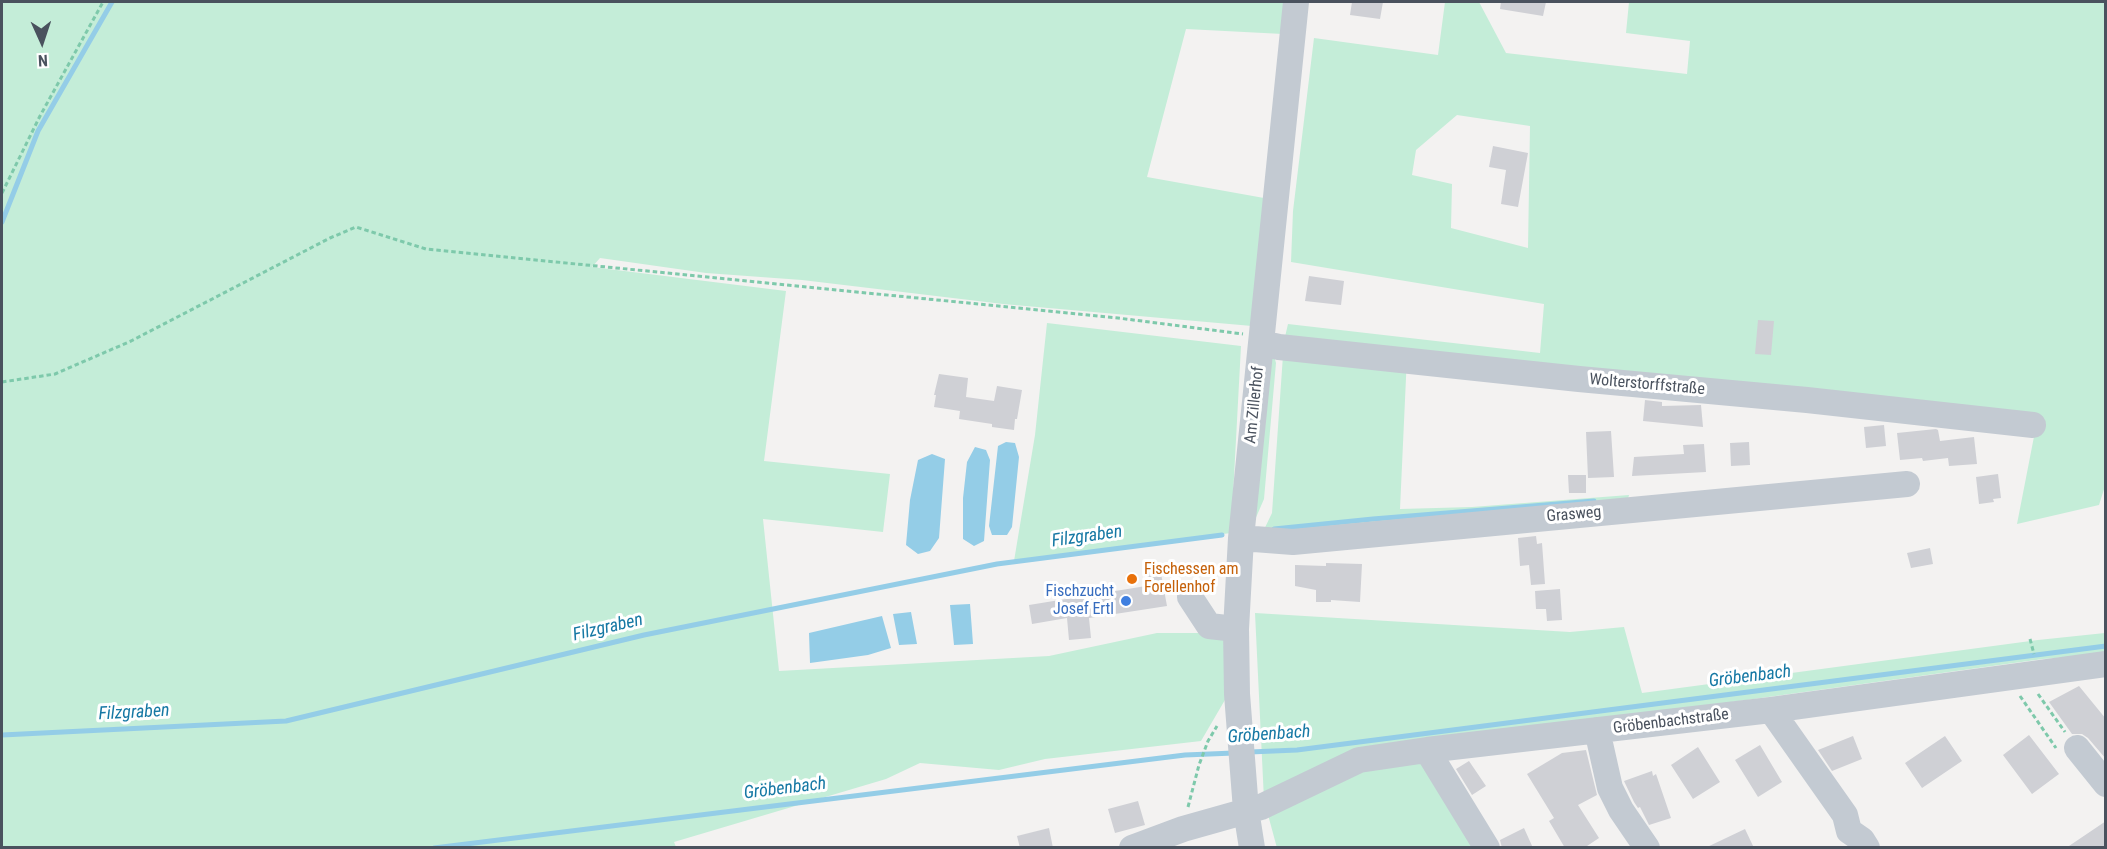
<!DOCTYPE html>
<html>
<head>
<meta charset="utf-8">
<style>
	body { margin:0 }
	#map { position:relative; width:2107px; height:849px; overflow:hidden; background:#f3f2f1; font-family:"Roboto Condensed",sans-serif }
	canvas { display:block }
	.frame { position:absolute; inset:0; border:3px solid #4a525e; pointer-events:none }
	.north { position:absolute; left:12px; top:12px; width:60px; height:60px; -webkit-text-stroke:4px #fff; paint-order:stroke; rotate:177deg; font-size:16px; font-weight:700; line-height:24px; text-align:center; color:#4a525e }
	.north::after { content:''; display:block; margin:auto; width:21px; height:27px; background:#4a525e; clip-path:polygon(50% 0,100% 100%,50% 72%,0 100%) }
</style>
</head>
<body>
<div id="map">
<canvas width="2107" height="849"></canvas>
<div class="frame"></div>
<div class="north">N</div>
</div>
<script>
const c = document.querySelector('canvas').getContext('2d');
c.lineJoin = 'round';
function paint(path, color) { c.fillStyle = color; c.fill(path, 'evenodd'); }
const shape = rows => new Path2D(rows.map(r => 'M' + r).join(''));
function trace(path, color, width, dash) { c.strokeStyle = color; c.lineWidth = width; c.lineCap = dash ? 'butt' : 'round'; c.setLineDash(dash || []); c.stroke(path); }
function drawText(font, color, halo, rows, align = 'center') {
  c.font = font + ' "Roboto Condensed",sans-serif'; c.lineWidth = 6; c.setLineDash([]); c.textBaseline = 'middle'; c.strokeStyle = halo; c.fillStyle = color; for (const [text, x, y, turn = 0] of rows) {
    c.save(); c.translate(x, y); c.rotate((+turn || 0) * Math.PI / 180); c.textAlign = isNaN(turn) ? turn : align; if (halo) c.strokeText(text, 0, 0); c.fillText(text, 0, 0); c.restore();
  }
}
const green = shape([
	[2,2,1286,2,1283,34,1186,29,1147,177,1264,198,1252,326,1003,304,802,280,706,273,600,258,592,267,786,291,764,461,890,474,883,532,763,519,779,671,1049,656,1157,633,1227,633,1229,693,1201,741,1045,759,999,770,920,763,886,779,674,842,676,847,2,848],
	[1445,2,1479,2,1506,53,1687,74,1690,41,1626,33,1629,2,2105,2,2106,483,2099,505,2017,524,2038,416,1407,356,1400,509,1472,507,1629,495,1627,503,1260,538,1272,513,1284,341,1288,324,1540,353,1544,304,1291,262,1293,211,1314,38,1438,55],
	[1457,115,1530,126,1528,248,1451,228,1452,184,1412,175,1416,150],
	[1047,323,1241,346,1231,533,1014,561,1035,435],
	[1274,356,1276,363,1264,499,1251,529,1266,363],
	[1255,613,1570,632,1624,627,1642,693,2038,640,2105,633,2106,654,2043,659,1421,745,1478,847,1277,848,1264,800]
]);
const water = shape([
	[1006,442,1015,443,1019,457,1012,527,1007,535,992,535,989,526,998,446],
	[975,447,986,450,990,460,984,541,974,546,963,539,963,498,967,462],
	[932,454,945,459,939,538,930,551,918,554,906,545,910,500,918,460],
	[970,604,973,644,954,645,950,605],
	[911,612,917,644,899,645,893,614],
	[882,616,891,648,868,655,810,663,809,633]
]);
const stream = shape([
	[2,222,38,131,112,2],
	[1274,529,1373,519,1594,501],
	[2,735,286,721,644,635,798,604,997,564,1222,535],
	[1250,752,1297,750,2106,646],
	[434,848,1185,755,1234,753]
]);
const building = shape([
	[1352,2,1383,2,1380,19,1350,15],
	[1501,2,1546,2,1543,16,1500,9],
	[1493,146,1528,153,1518,207,1501,204,1506,170,1489,167],
	[1309,276,1344,281,1341,305,1305,301],
	[1758,320,1774,321,1771,355,1755,354],
	[939,374,968,378,966,397,994,401,997,386,1022,390,1017,419,1015,419,1014,430,992,427,992,424,959,419,960,411,934,407,936,395,934,395],
	[1645,400,1662,402,1662,406,1701,405,1703,427,1643,421],
	[1884,425,1886,446,1866,448,1864,427],
	[1936,429,1938,430,1940,441,1974,437,1977,464,1949,466,1948,458,1923,461,1922,458,1900,460,1897,433],
	[1611,431,1614,477,1588,478,1586,432],
	[1749,442,1750,465,1731,466,1730,443],
	[1704,444,1706,472,1632,476,1634,457,1684,454,1683,445],
	[1998,474,2001,498,1993,499,1994,502,1979,504,1976,477],
	[1568,475,1586,475,1586,493,1569,493],
	[1536,536,1537,544,1542,543,1545,584,1531,585,1529,565,1520,566,1518,538],
	[1930,548,1933,564,1911,568,1907,553],
	[1326,563,1362,564,1360,602,1331,600,1331,602,1316,602,1316,590,1295,586,1295,565,1326,566],
	[1160,568,1167,606,1089,618,1091,638,1069,640,1067,618,1032,624,1029,605,1146,586,1143,571],
	[1560,589,1562,620,1547,621,1546,609,1536,609,1535,591],
	[2079,686,2106,719,2106,759,2088,738,2082,734,2072,734,2049,702],
	[2029,735,2059,774,2032,794,2003,755],
	[1853,736,1862,759,1832,771,1818,750],
	[1945,736,1962,761,1922,788,1905,763],
	[1760,745,1782,782,1758,797,1735,760],
	[1698,747,1720,782,1693,799,1671,765],
	[1586,750,1597,795,1578,805,1599,838,1584,848,1565,848,1549,821,1554,818,1527,774,1562,753],
	[1469,761,1486,786,1472,795,1456,769],
	[1652,771,1653,776,1656,774,1671,818,1649,825,1640,807,1638,808,1634,802,1624,781],
	[1138,801,1145,825,1115,833,1108,809],
	[2106,821,2106,848,2066,848],
	[1049,828,1053,848,1020,848,1017,836],
	[1524,828,1533,848,1502,848,1500,840],
	[1745,829,1754,848,1705,848]
]);
const path = shape([
	[2,193,40,116,103,2],
	[2,382,55,374,131,341,330,238,356,227,426,249,1118,318,1243,334],
	[2030,639,2034,654],
	[2038,694,2065,732],
	[2020,696,2056,748],
	[1188,807,1199,765,1208,741,1217,726]
]);
const minor = shape([
	[1261,343,1279,347,1579,379,1807,400,2033,425],
	[1241,538,1293,542,1907,484],
	[1190,597,1209,626,1236,629],
	[1771,710,1845,815,1849,831,1862,840,1867,848],
	[1597,730,1610,788,1621,810,1647,848],
	[2077,748,2106,784],
	[1427,750,1487,848],
	[1132,848,1183,829,1261,807,1359,760,1427,750,1771,710,2106,664],
	[1252,848,1246,810,1237,694,1236,629,1241,538,1296,2]
]);
const markers = [
	[1132,579,6,"#e8710a"],
	[1126,601,6,"#3f7fe0"]
];
const streetNames = [
	["Wolterstorffstraße",1647,385,5],
	["Am Zillerhof",1255,405,-84],
	["Grasweg",1574,515,-5],
	["Gröbenbachstraße",1671,722,-7]
];
const foodNames = [
	["Fischessen am",1144,570],
	["Forellenhof",1144,588]
];
const shopNames = [
	["Fischzucht",1114,592],
	["Josef Ertl",1114,610]
];
const waterNames = [
	["Filzgraben",1087,537,-8],
	["Filzgraben",608,628,-13],
	["Gröbenbach",1750,677,-7],
	["Filzgraben",134,713,-3],
	["Gröbenbach",1269,735,-4],
	["Gröbenbach",785,789,-7]
];
paint(green, '#c4edd8');
paint(water, '#94cde7');
trace(stream, '#94cde7', 5);
paint(building, '#cfd0d5');
trace(path, '#7ec9ab', 3, [4.5, 3]);
trace(minor, '#c3cad2', 26);
for (const [x, y, r, color] of markers) { const dot = new Path2D(); dot.arc(x, y, r, 0, 2 * Math.PI); c.fillStyle = color; c.fill(dot); trace(dot, '#fff', 2); }
drawText('16px', '#4a525e', '#fff', streetNames);
drawText('16px', '#c56008', '#fff', foodNames, 'left');
drawText('16px', '#366cbe', '#fff', shopNames, 'right');
drawText('italic 18px', '#1678a4', '#fff', waterNames);
</script>
</body>
</html>
